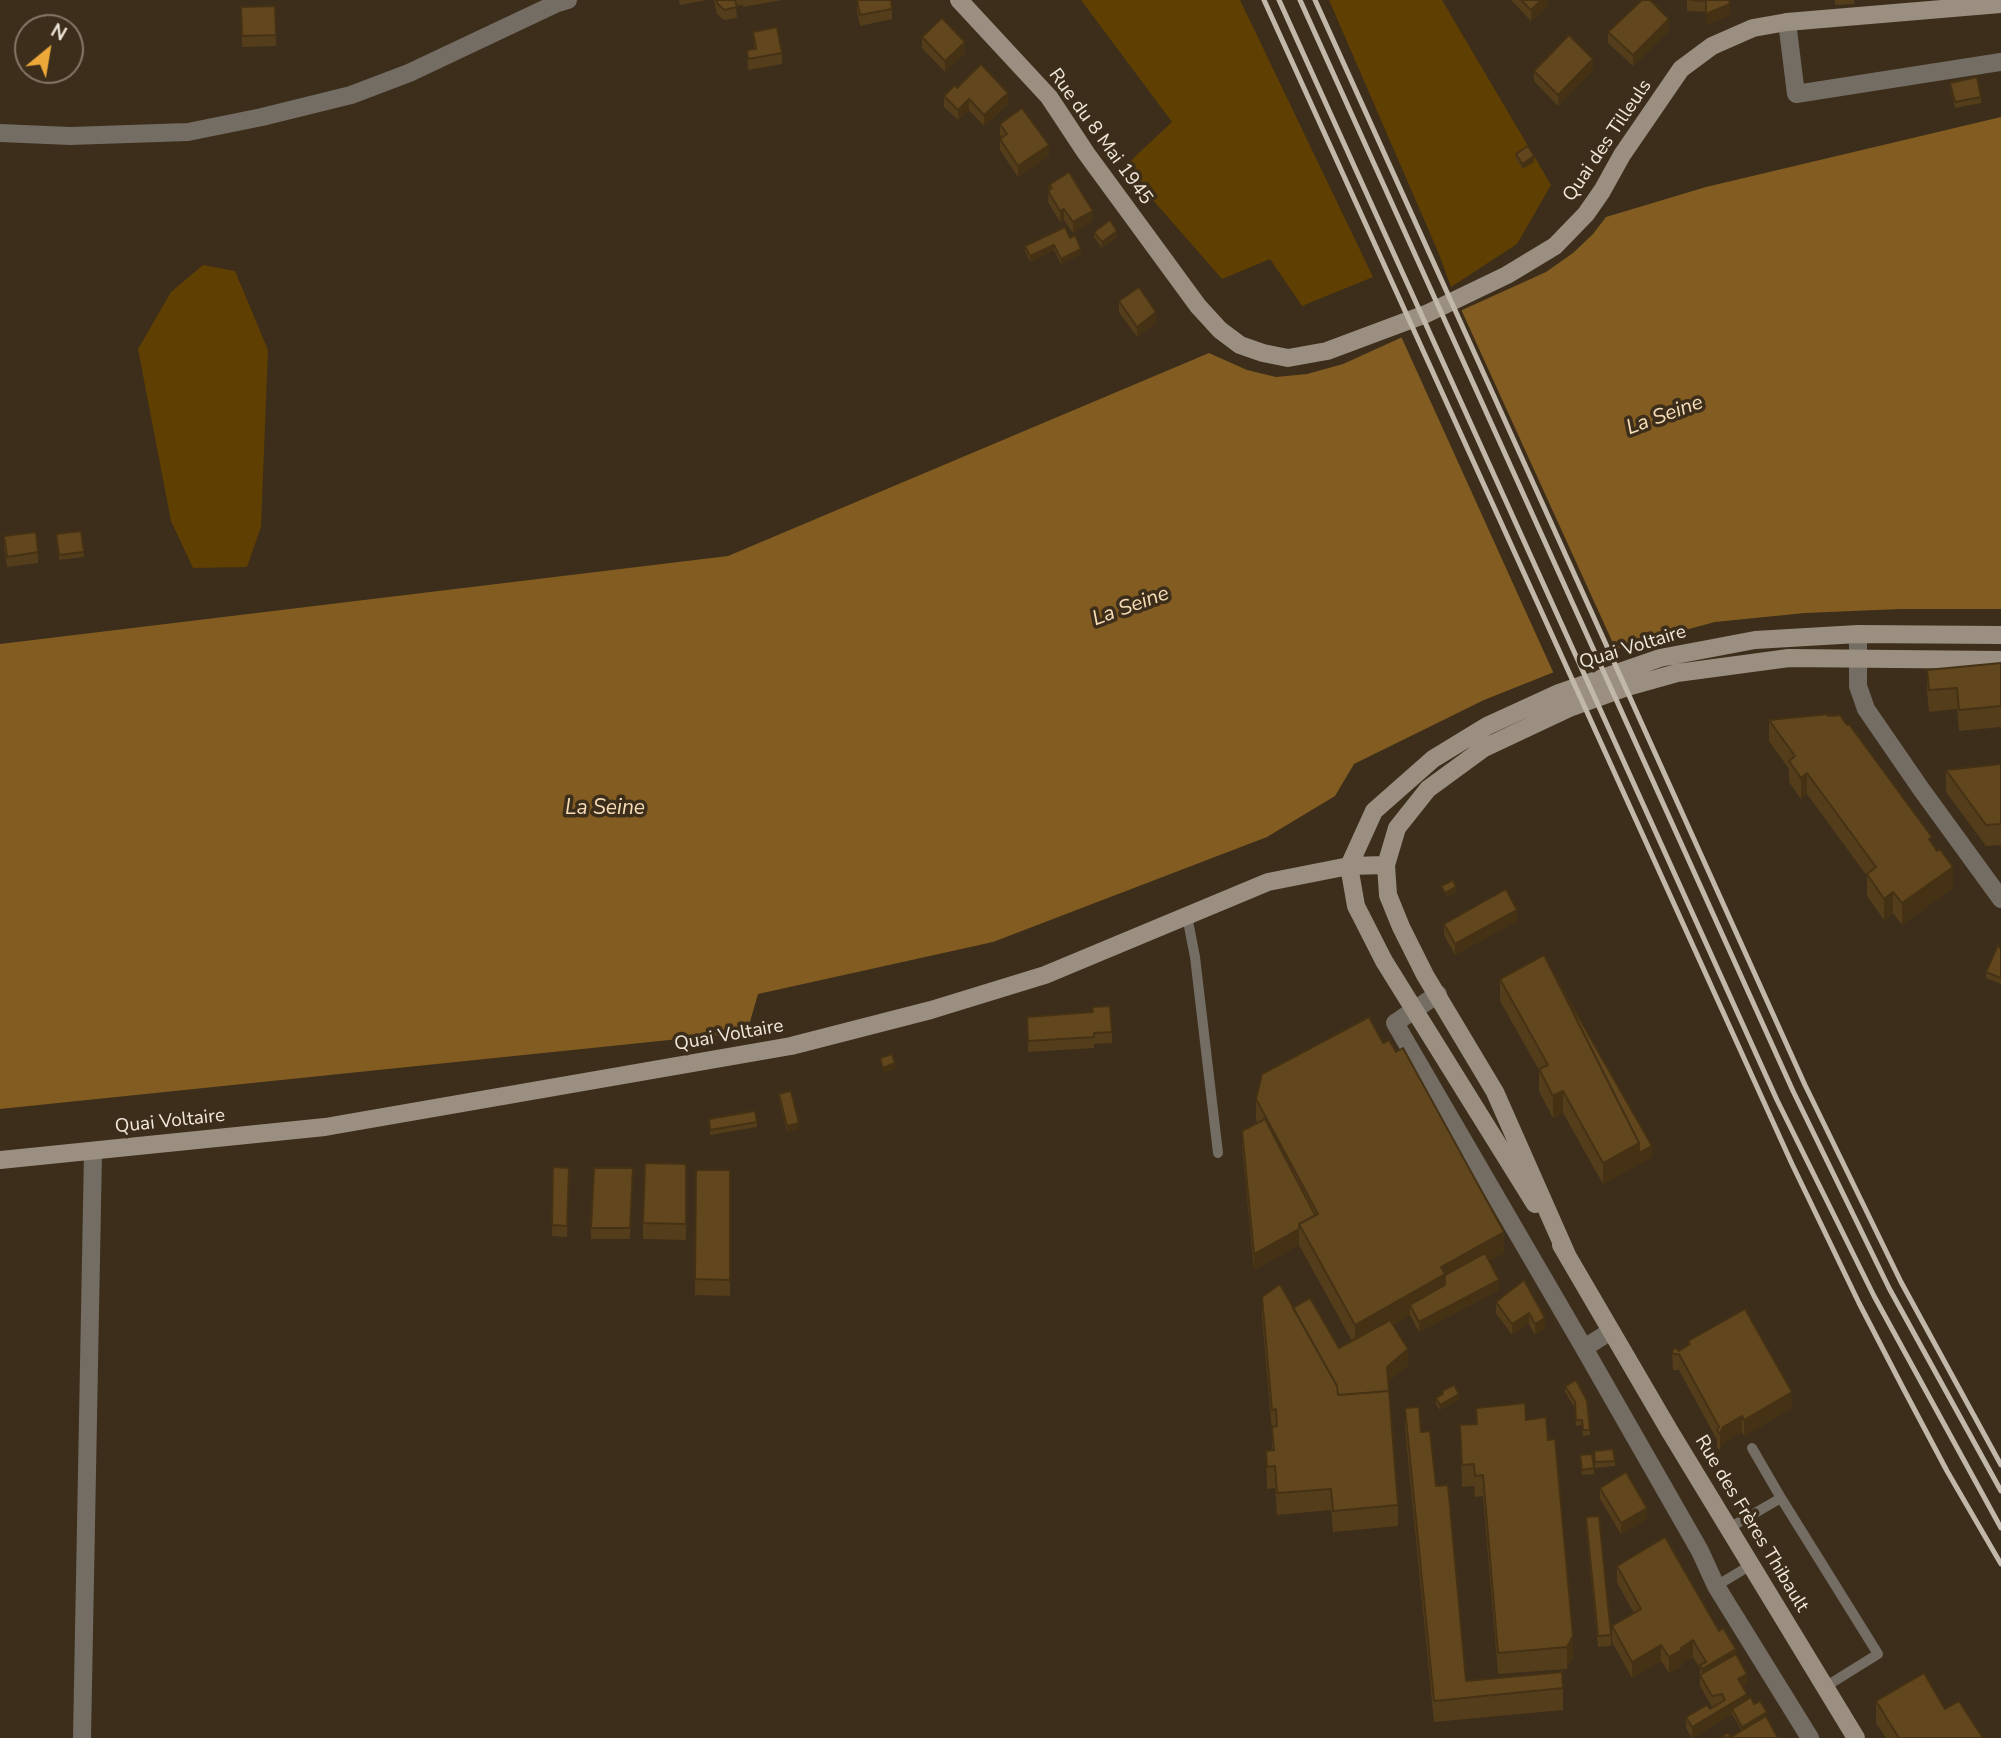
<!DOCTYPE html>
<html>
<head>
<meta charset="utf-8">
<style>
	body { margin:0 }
	#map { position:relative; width:2001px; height:1738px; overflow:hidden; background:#3c2e1b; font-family:"Nunito Sans",sans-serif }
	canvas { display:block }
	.north { position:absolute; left:14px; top:14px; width:70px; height:70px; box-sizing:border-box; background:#3c2e1b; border:2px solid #847868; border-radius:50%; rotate:30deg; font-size:19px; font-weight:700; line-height:28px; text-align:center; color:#f1e8dc }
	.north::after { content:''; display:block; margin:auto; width:24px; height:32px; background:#eca93a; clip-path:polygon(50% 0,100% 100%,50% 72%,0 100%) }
</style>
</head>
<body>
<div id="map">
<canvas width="2001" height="1738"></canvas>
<div class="north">N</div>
</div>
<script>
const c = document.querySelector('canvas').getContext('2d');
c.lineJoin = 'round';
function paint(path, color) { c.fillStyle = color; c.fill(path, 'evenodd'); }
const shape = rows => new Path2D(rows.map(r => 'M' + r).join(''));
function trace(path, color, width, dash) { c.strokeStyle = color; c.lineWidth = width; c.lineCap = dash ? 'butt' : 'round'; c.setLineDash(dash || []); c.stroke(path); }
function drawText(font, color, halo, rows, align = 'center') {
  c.font = font + ' "Nunito Sans",sans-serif'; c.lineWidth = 7; c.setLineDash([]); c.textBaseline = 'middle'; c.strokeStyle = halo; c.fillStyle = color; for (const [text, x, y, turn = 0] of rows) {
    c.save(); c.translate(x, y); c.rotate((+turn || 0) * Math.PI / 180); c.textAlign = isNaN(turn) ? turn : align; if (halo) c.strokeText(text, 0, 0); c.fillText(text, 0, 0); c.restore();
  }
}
const green = shape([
	[1081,0,1240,0,1373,277,1302,306,1270,259,1222,279,1124,167,1172,122],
	[1329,0,1442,0,1551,185,1517,244,1451,287,1439,254],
	[203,265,235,271,268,350,261,527,247,567,193,568,171,521,138,349,171,292]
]);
const water = shape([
	[2001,117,2001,609,1901,609,1805,613,1715,622,1607,651,1484,700,1354,764,1335,796,1267,837,993,942,758,994,747,1032,0,1109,0,644,728,556,1209,353,1247,370,1276,377,1307,374,1343,364,1546,272,1573,253,1593,234,1606,217,1706,187]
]);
const pier = shape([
	[1460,307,1617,652,1554,674,1400,334]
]);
const lane = shape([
	[1187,916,1195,957,1218,1153],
	[1752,1448,1781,1498],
	[1729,1528,1781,1498,1878,1654,1825,1687],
	[1716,1586,1751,1565]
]);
const street = shape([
	[1787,22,1796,94,2001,62],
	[0,133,70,136,188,132,262,117,351,95,409,73,555,4,568,0],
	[1858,634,1858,686,1866,709,1921,789,2001,899],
	[1438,994,1395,1023,1584,1348,1700,1551,1716,1586,1810,1738],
	[1584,1348,1611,1331],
	[82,1738,93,1152]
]);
const secondary = shape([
	[959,0,1049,97,1086,153,1198,306,1220,330,1240,345,1263,353,1288,358,1327,351,1426,314,1507,275,1555,246,1586,214,1602,191,1622,155,1681,69,1712,46,1753,28,1787,22,2001,4],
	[1349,866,1356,906,1384,961,1535,1204],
	[1349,866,1374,811,1433,759,1487,726,1559,693,1660,658,1755,640,1858,634,2001,635],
	[0,1160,325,1127,791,1046,931,1010,1045,975,1268,882,1349,866,1386,865],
	[1561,1245,1669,1430,1856,1738],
	[1567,1255,1495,1092,1425,975,1401,927,1388,895,1386,865,1397,828,1428,789,1484,748,1569,708,1627,687,1677,673,1789,658,2001,660]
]);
const rail = shape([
	[1264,0,1792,1164,1859,1303,1902,1386,1947,1471,2001,1564],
	[1279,0,1777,1100,1874,1296,2001,1528],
	[1300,0,1793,1091,1889,1288,2001,1491],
	[1315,0,1805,1085,1901,1282,2001,1465]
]);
const wall = shape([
	[679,0,707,0,680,5],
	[714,0,782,0,743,7,743,5,736,6,737,18,724,20,717,14],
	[857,0,892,9,892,19,860,26,857,11],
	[1512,0,1548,0,1548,5,1531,21,1512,1],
	[1687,0,1729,0,1730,15,1706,25,1706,12,1687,11],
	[1835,0,1854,0,1854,4,1835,5],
	[275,6,276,46,242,47,241,7],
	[1669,30,1633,66,1608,43,1608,32],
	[753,32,782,53,782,64,748,70,747,50,754,49],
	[922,37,965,53,945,72,922,48],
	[1593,70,1558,106,1534,81,1534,71],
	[1950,83,1981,97,1981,103,1955,108,1950,88],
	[957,88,1008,104,984,126,969,110,958,120,944,107,944,96],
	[1000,124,1049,156,1018,177,1000,150,1000,139,1002,138,1000,135],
	[1516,154,1534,162,1522,169,1516,160],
	[1049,185,1093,221,1073,233,1064,220,1060,222,1048,202],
	[1094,232,1117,237,1102,248,1094,237],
	[1070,238,1081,254,1061,264,1054,250,1030,262,1025,251,1025,246],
	[1119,301,1156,323,1137,337,1119,312],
	[56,534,84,552,84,557,59,560],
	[4,536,38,552,38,563,7,567,4,547],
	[2001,663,2001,727,1959,731,1957,709,1929,712,1927,691,1927,670],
	[1828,716,1932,843,1953,888,1902,925,1893,913,1884,920,1867,896,1867,876,1807,794,1801,799,1789,782,1789,769,1769,741,1769,720],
	[2001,764,2001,845,1986,846,1946,792,1946,770],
	[1517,921,1455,955,1444,935,1444,924],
	[2001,949,2001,984,1986,978,1986,972],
	[1500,979,1652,1157,1603,1184,1563,1113,1553,1118,1539,1091,1539,1070,1500,1001],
	[1027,1017,1112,1032,1112,1043,1094,1044,1094,1048,1028,1052],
	[779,1094,799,1129,787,1132,779,1099],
	[1256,1099,1504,1253,1489,1261,1499,1290,1419,1332,1410,1315,1393,1325,1408,1365,1388,1382,1398,1505,1398,1526,1333,1532,1331,1510,1277,1515,1275,1488,1267,1489,1266,1451,1272,1450,1272,1431,1262,1318,1262,1297,1293,1308,1339,1348,1352,1341,1299,1245,1254,1270,1242,1147,1242,1131,1258,1123,1256,1120],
	[709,1119,757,1122,757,1127,710,1135],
	[686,1164,686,1240,643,1239,643,1223],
	[553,1167,569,1168,567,1237,552,1236],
	[633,1168,630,1239,591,1239,591,1228],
	[696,1170,730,1170,730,1296,695,1295],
	[1524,1280,1545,1328,1535,1335,1529,1324,1512,1335,1496,1313,1496,1302],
	[1688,1341,1792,1408,1744,1436,1742,1432,1723,1443,1720,1450,1717,1447,1717,1440,1679,1370,1673,1370,1672,1350,1679,1351,1688,1345],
	[1565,1386,1590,1430,1590,1435,1583,1436,1582,1425,1576,1426,1575,1408,1565,1392],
	[1442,1391,1459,1399,1440,1410,1436,1404,1436,1398,1442,1395],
	[1405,1408,1421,1432,1436,1486,1466,1681,1563,1688,1563,1710,1434,1722,1405,1429],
	[1476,1408,1526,1420,1548,1440,1573,1657,1567,1669,1498,1674,1483,1496,1475,1497,1474,1486,1462,1487,1460,1425,1476,1424],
	[1594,1451,1615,1461,1615,1466,1595,1468],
	[1580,1460,1594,1468,1594,1474,1582,1475],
	[1600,1488,1647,1519,1621,1534,1600,1499],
	[1586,1517,1611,1635,1611,1646,1598,1647,1586,1528],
	[1617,1566,1719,1631,1736,1654,1747,1684,1743,1687,1747,1700,1754,1704,1767,1716,1731,1737,1742,1731,1732,1714,1692,1738,1686,1728,1686,1717,1712,1707,1700,1686,1700,1668,1693,1657,1682,1663,1682,1666,1669,1673,1661,1661,1632,1678,1612,1642,1612,1626,1634,1613,1617,1583],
	[1876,1701,1945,1709,1983,1738,1886,1738,1876,1723]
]);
const shadedWall = shape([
	[1541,0,1548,0,1548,5,1531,21,1531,10],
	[1730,4,1730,15,1706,25,1706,14],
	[1669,19,1669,30,1633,66,1633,55],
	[965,42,965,53,945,72,945,61],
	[1593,59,1593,70,1558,106,1558,95],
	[1008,93,1008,104,984,126,984,115],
	[969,99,969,110,958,120,958,110],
	[1049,145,1049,156,1018,177,1018,166],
	[1534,156,1534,162,1522,169,1522,164],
	[1064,209,1064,220,1060,222,1060,211],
	[1093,211,1093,221,1073,233,1073,222],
	[1117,231,1117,237,1102,248,1102,242],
	[1054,245,1054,250,1030,262,1030,256],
	[1081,249,1081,254,1061,264,1061,259],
	[1156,312,1156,323,1137,337,1137,327],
	[1807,773,1807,794,1801,799,1801,778],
	[1953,867,1953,888,1902,925,1902,903],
	[1456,887,1456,893,1445,898,1445,893],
	[1893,892,1893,913,1884,920,1884,899],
	[1517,910,1517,921,1455,955,1455,944],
	[895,1063,895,1069,883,1073,883,1068],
	[1563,1091,1563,1113,1553,1118,1553,1096],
	[799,1123,799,1129,787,1132,787,1126],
	[1639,1143,1652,1146,1652,1157,1603,1184,1603,1163],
	[1299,1229,1299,1245,1254,1270,1254,1254],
	[1504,1232,1504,1253,1410,1305,1410,1315,1355,1346,1355,1325,1441,1267],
	[1499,1280,1499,1290,1419,1332,1419,1322],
	[1529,1313,1529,1324,1512,1335,1512,1324],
	[1545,1318,1545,1328,1535,1335,1535,1324],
	[1408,1349,1408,1365,1387,1383,1387,1367],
	[1792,1392,1792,1408,1744,1436,1744,1420],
	[1459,1394,1459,1399,1440,1410,1440,1405],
	[1742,1416,1742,1432,1723,1443,1720,1450,1720,1434,1723,1427],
	[1647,1508,1647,1519,1621,1534,1621,1523],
	[1573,1636,1573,1657,1567,1669,1567,1647],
	[1693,1640,1693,1657,1682,1663,1682,1666,1669,1673,1669,1657,1681,1648],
	[1661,1645,1661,1661,1632,1678,1632,1662],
	[1736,1649,1736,1665,1702,1678,1702,1669],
	[1747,1674,1747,1684,1738,1690,1738,1679],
	[1747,1694,1747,1705,1732,1709,1732,1714,1692,1738,1692,1727],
	[1767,1712,1767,1718,1742,1732,1742,1727]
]);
const building = shape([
	[716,0,735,0,737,7,724,10,717,3,716,0],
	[857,0,891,0,892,9,860,15,857,0],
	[1521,0,1541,0,1531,10,1521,0],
	[1642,0,1650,0,1669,19,1633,55,1608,32,1642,0],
	[1690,0,1729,0,1730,4,1706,14,1706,1,1690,0],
	[275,6,276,35,242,36,241,7,275,6],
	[942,18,965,42,945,61,922,37,942,18],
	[777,27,782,53,748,59,747,50,756,49,753,32,777,27],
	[1569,35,1593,59,1558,95,1534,71,1569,35],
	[981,64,1008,93,984,115,969,99,958,110,944,96,955,85,957,88,981,64],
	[1977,77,1981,97,1955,102,1950,83,1977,77],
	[1022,108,1049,145,1018,166,1000,139,1007,134,1000,124,1022,108],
	[1528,146,1534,156,1522,164,1516,154,1528,146],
	[1069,172,1093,211,1073,222,1064,209,1060,211,1048,191,1052,188,1049,185,1069,172],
	[1110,220,1117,231,1102,242,1094,232,1110,220],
	[1065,227,1070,238,1075,235,1081,249,1061,259,1054,245,1030,256,1025,246,1065,227],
	[1139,287,1156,312,1137,327,1119,301,1139,287],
	[81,531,84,552,59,555,56,534,81,531],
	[36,532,38,552,7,557,4,536,36,532],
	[2001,663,2001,706,1959,710,1957,688,1929,690,1927,670,2001,663],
	[1828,714,1828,716,1840,715,1847,725,1849,724,1932,837,1929,839,1937,851,1940,849,1953,867,1902,903,1893,892,1884,899,1867,874,1876,867,1807,773,1801,778,1789,761,1795,756,1769,720,1828,714],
	[2001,764,2001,824,1986,825,1946,770,2001,764],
	[1453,880,1456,887,1445,893,1441,886,1453,880],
	[1506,889,1517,910,1455,944,1444,924,1506,889],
	[1998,945,2001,949,2001,978,1986,972,1998,945],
	[1544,955,1639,1143,1603,1163,1563,1091,1553,1096,1539,1069,1548,1065,1500,979,1544,955],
	[1554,974,1652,1146,1639,1153,1639,1143,1554,974],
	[1110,1006,1112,1032,1094,1033,1094,1037,1028,1041,1027,1017,1093,1012,1092,1007,1110,1006],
	[1369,1017,1383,1043,1389,1040,1396,1052,1403,1048,1504,1232,1441,1267,1445,1274,1355,1325,1299,1224,1318,1214,1256,1099,1262,1074,1369,1017],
	[892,1054,895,1063,883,1068,880,1058,892,1054],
	[791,1091,799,1123,787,1126,779,1094,791,1091],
	[755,1111,757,1122,710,1130,709,1119,755,1111],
	[1265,1119,1315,1215,1299,1224,1299,1229,1254,1254,1242,1131,1265,1119],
	[645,1163,686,1164,686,1224,643,1223,645,1163],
	[553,1167,569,1168,567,1226,552,1225,553,1167],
	[594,1168,633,1168,630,1228,591,1228,594,1168],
	[696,1170,730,1170,730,1280,695,1279,696,1170],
	[1485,1253,1499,1280,1419,1322,1410,1305,1445,1285,1445,1275,1485,1253],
	[1524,1280,1545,1318,1535,1324,1529,1313,1512,1324,1496,1302,1524,1280],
	[1280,1284,1337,1386,1338,1395,1389,1391,1398,1505,1333,1511,1331,1489,1277,1493,1275,1466,1267,1467,1266,1451,1274,1450,1272,1427,1277,1426,1276,1409,1272,1410,1262,1297,1280,1284],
	[1310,1298,1339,1348,1390,1320,1408,1349,1387,1367,1389,1391,1338,1395,1337,1386,1293,1308,1310,1298],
	[1745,1309,1792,1392,1744,1420,1742,1416,1723,1427,1720,1434,1717,1430,1719,1427,1679,1354,1673,1354,1672,1350,1676,1348,1679,1351,1690,1344,1688,1341,1745,1309],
	[1576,1380,1587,1401,1590,1430,1583,1430,1582,1420,1576,1420,1575,1402,1565,1386,1576,1380],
	[1454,1385,1459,1394,1440,1405,1436,1398,1443,1394,1442,1391,1454,1385],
	[1525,1403,1526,1420,1546,1417,1548,1440,1555,1439,1573,1636,1567,1647,1498,1653,1483,1475,1475,1476,1474,1464,1462,1465,1460,1425,1477,1424,1476,1408,1525,1403],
	[1419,1407,1421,1432,1430,1431,1436,1486,1448,1485,1466,1681,1562,1672,1563,1688,1434,1701,1405,1408,1419,1407],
	[1613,1449,1615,1461,1595,1462,1594,1451,1613,1449],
	[1592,1454,1594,1468,1582,1470,1580,1455,1592,1454],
	[1626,1472,1647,1508,1621,1523,1600,1488,1626,1472],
	[1599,1516,1611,1635,1598,1636,1586,1517,1599,1516],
	[1665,1537,1719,1631,1723,1628,1736,1649,1702,1669,1700,1665,1706,1662,1693,1640,1681,1648,1682,1650,1669,1657,1661,1645,1632,1662,1612,1626,1641,1609,1617,1566,1665,1537],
	[1736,1654,1747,1674,1738,1679,1747,1694,1692,1727,1686,1717,1707,1705,1710,1709,1725,1700,1722,1694,1712,1696,1700,1675,1736,1654],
	[1924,1673,1945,1709,1959,1701,1983,1738,1899,1738,1876,1701,1924,1673],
	[1751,1697,1754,1704,1760,1701,1767,1712,1742,1727,1732,1709,1751,1697],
	[1766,1716,1778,1738,1729,1738,1766,1716],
	[1728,1733,1731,1737,1719,1738,1728,1733]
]);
const streetNames = [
	["Rue du 8 Mai 1945",1100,137,54],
	["Quai des Tilleuls",1608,141,-56],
	["Quai Voltaire",1633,648,-17],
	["Quai Voltaire",729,1036,-10],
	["Quai Voltaire",170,1122,-6],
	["Rue des Frères Thibault",1751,1524,59]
];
const waterNames = [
	["La Seine",1665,416,-20],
	["La Seine",1131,607,-20],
	["La Seine",605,809]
];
paint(green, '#5f3f02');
paint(water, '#825c20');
paint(pier, '#3c2e1b');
trace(lane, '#746d64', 10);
trace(street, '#746d64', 18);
trace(secondary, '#9a8f80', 18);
trace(rail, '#c2b8aa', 5);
paint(wall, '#543d1a');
paint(shadedWall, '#453215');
paint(building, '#62471e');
trace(building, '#453215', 2);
drawText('19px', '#f1e8dc', '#3c2e1b', streetNames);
drawText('italic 21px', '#f7ddb7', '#3c2e1b', waterNames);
</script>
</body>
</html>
